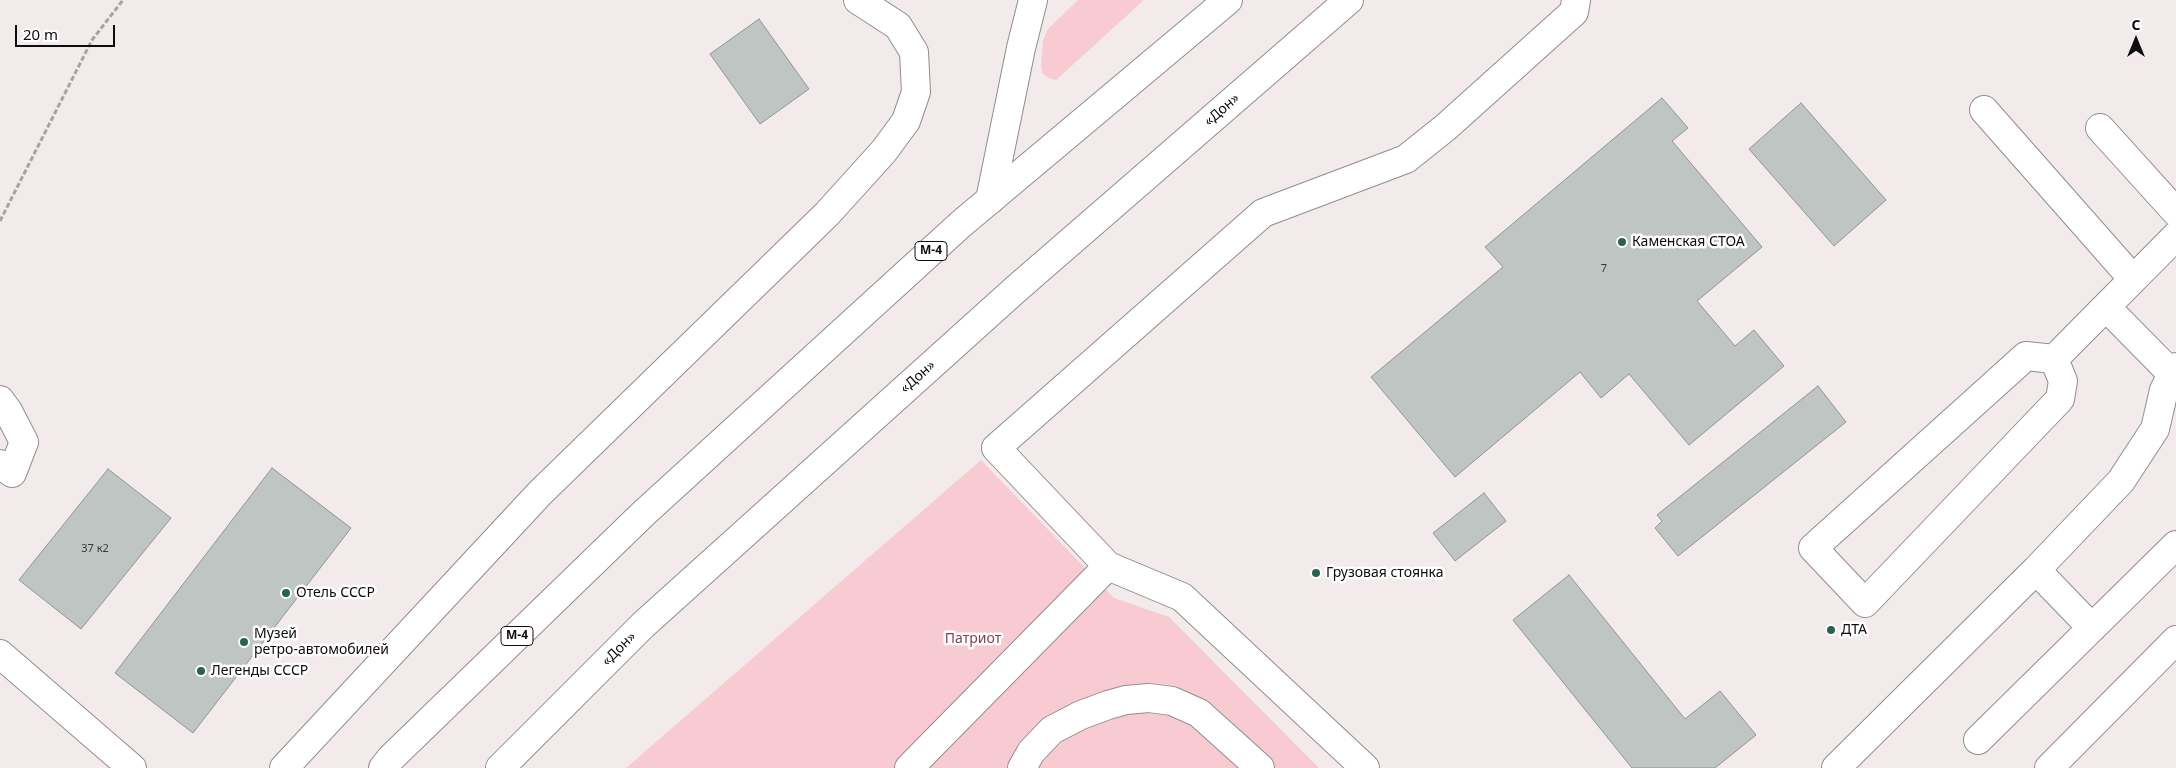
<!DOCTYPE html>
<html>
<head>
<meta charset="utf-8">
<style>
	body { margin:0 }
	#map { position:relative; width:2176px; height:768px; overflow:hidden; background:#f2eaeb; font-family:"Noto Sans",sans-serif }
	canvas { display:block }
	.north { position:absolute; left:2111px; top:15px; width:50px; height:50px; -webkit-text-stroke:4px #fff; paint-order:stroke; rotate:0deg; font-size:14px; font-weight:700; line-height:20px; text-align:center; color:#0e0c0c }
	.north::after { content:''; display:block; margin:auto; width:18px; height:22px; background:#0e0c0c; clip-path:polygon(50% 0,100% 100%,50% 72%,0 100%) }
	.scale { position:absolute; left:15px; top:25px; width:100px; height:22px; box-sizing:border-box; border:2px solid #0e0c0c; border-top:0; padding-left:6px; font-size:15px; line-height:18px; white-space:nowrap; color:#0e0c0c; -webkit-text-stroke:4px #fff; paint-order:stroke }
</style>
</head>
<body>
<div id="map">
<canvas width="2176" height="768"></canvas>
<div class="north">С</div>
<div class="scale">20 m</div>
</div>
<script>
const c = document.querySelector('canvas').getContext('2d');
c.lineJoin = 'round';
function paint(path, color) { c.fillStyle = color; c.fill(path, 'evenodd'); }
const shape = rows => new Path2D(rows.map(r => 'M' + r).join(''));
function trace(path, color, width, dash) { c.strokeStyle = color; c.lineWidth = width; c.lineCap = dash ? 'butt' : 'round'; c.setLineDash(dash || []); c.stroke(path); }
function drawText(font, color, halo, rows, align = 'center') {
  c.font = font + ' "Noto Sans",sans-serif'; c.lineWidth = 5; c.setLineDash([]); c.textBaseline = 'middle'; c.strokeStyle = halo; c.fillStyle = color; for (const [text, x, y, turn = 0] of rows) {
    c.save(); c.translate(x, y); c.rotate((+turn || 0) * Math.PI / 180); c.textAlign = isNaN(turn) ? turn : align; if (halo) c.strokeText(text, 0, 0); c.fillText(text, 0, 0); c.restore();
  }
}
const green = shape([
	[1078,0,1144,0,1056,80,1049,78,1043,74,1041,66,1043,41,1048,29],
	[981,460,1114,598,1169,617,1319,768,626,768]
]);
const building = shape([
	[759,19,809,89,760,124,710,54,759,19],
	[1662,98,1688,128,1672,141,1762,247,1697,301,1735,346,1754,330,1784,366,1689,445,1629,374,1601,398,1580,372,1455,477,1371,377,1503,267,1485,247,1662,98],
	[1801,103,1886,200,1834,246,1749,149,1801,103],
	[1818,386,1846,422,1678,556,1655,528,1662,521,1657,515,1818,386],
	[272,468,351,528,193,733,115,673,272,468],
	[108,469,171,518,81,629,19,580,108,469],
	[1484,493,1506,521,1455,561,1433,533,1484,493],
	[1569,575,1685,719,1720,691,1756,735,1715,768,1632,768,1513,620,1569,575]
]);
const path = shape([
	[0,221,92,40,123,0]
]);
const minor = shape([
	[1984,110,2133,279],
	[2100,128,2176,212],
	[990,200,1021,48,1033,0],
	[2106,307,2176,378],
	[2026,356,2054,359,2063,381,2060,399,1865,603,1813,548,2026,356],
	[2054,359,2176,236],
	[0,400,8,411,24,442,12,473,0,464],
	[2036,570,2092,628],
	[0,654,132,768],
	[1978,740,2176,545],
	[284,768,540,493,827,214,884,151,906,121,916,92,914,52,898,26,858,0],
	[909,768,1108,566],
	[1022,768,1031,752,1052,730,1081,715,1108,705,1126,700,1149,698,1172,701,1199,713,1260,768],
	[1365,768,1182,597,1108,566,996,448,1263,213,1406,159,1446,127,1574,12,1576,0],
	[1836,768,2036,570,2121,481,2155,429,2164,390,2176,367],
	[2049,768,2176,640]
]);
const highway = shape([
	[383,768,391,758,644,513,961,224,1228,0],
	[500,768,643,625,1016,289,1349,0]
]);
const markers = [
	[1622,242,5,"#28634d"],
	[1316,573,5,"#28634d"],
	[286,593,5,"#28634d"],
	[1831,630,5,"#28634d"],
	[244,642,5,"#28634d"],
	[201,671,5,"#28634d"]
];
const numberNames = [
	["7",1604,269],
	["37 к2",95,549]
];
const shields = [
	[931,251,32],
	[517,636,32]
];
const shieldNames = [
	["М-4",931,251],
	["М-4",517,636]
];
const streetNames = [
	["«Дон»",1222,110,-41],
	["«Дон»",918,377,-42],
	["«Дон»",619,649,-45]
];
const poiNames = [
	["Каменская СТОА",1632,242],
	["Грузовая стоянка",1326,573],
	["Отель СССР",296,593],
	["ДТА",1841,630],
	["Музей",254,634],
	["ретро-автомобилей",254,650],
	["Легенды СССР",211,671]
];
const parkNames = [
	["Патриот",973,639]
];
paint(green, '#f8cbd3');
paint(building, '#bec5c2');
trace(building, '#8f9592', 1);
trace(minor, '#938c8d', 30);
trace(highway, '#938c8d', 30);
trace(path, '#a8a2a2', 3, [5, 2.5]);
trace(minor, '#fff', 28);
trace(highway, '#fff', 28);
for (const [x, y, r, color] of markers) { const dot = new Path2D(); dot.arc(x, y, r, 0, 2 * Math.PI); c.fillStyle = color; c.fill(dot); trace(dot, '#fff', 2); }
drawText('11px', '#3a3a3a', null, numberNames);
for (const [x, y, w] of shields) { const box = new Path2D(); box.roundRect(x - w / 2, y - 9.5, w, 19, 4); c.fillStyle = '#fff'; c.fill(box); trace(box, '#0e0c0c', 1); }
drawText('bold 12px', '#0e0c0c', null, shieldNames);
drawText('14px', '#0e0c0c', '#fff', streetNames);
drawText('14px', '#0e0c0c', '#fff', poiNames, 'left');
drawText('14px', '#823e4e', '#fff', parkNames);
</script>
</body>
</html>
